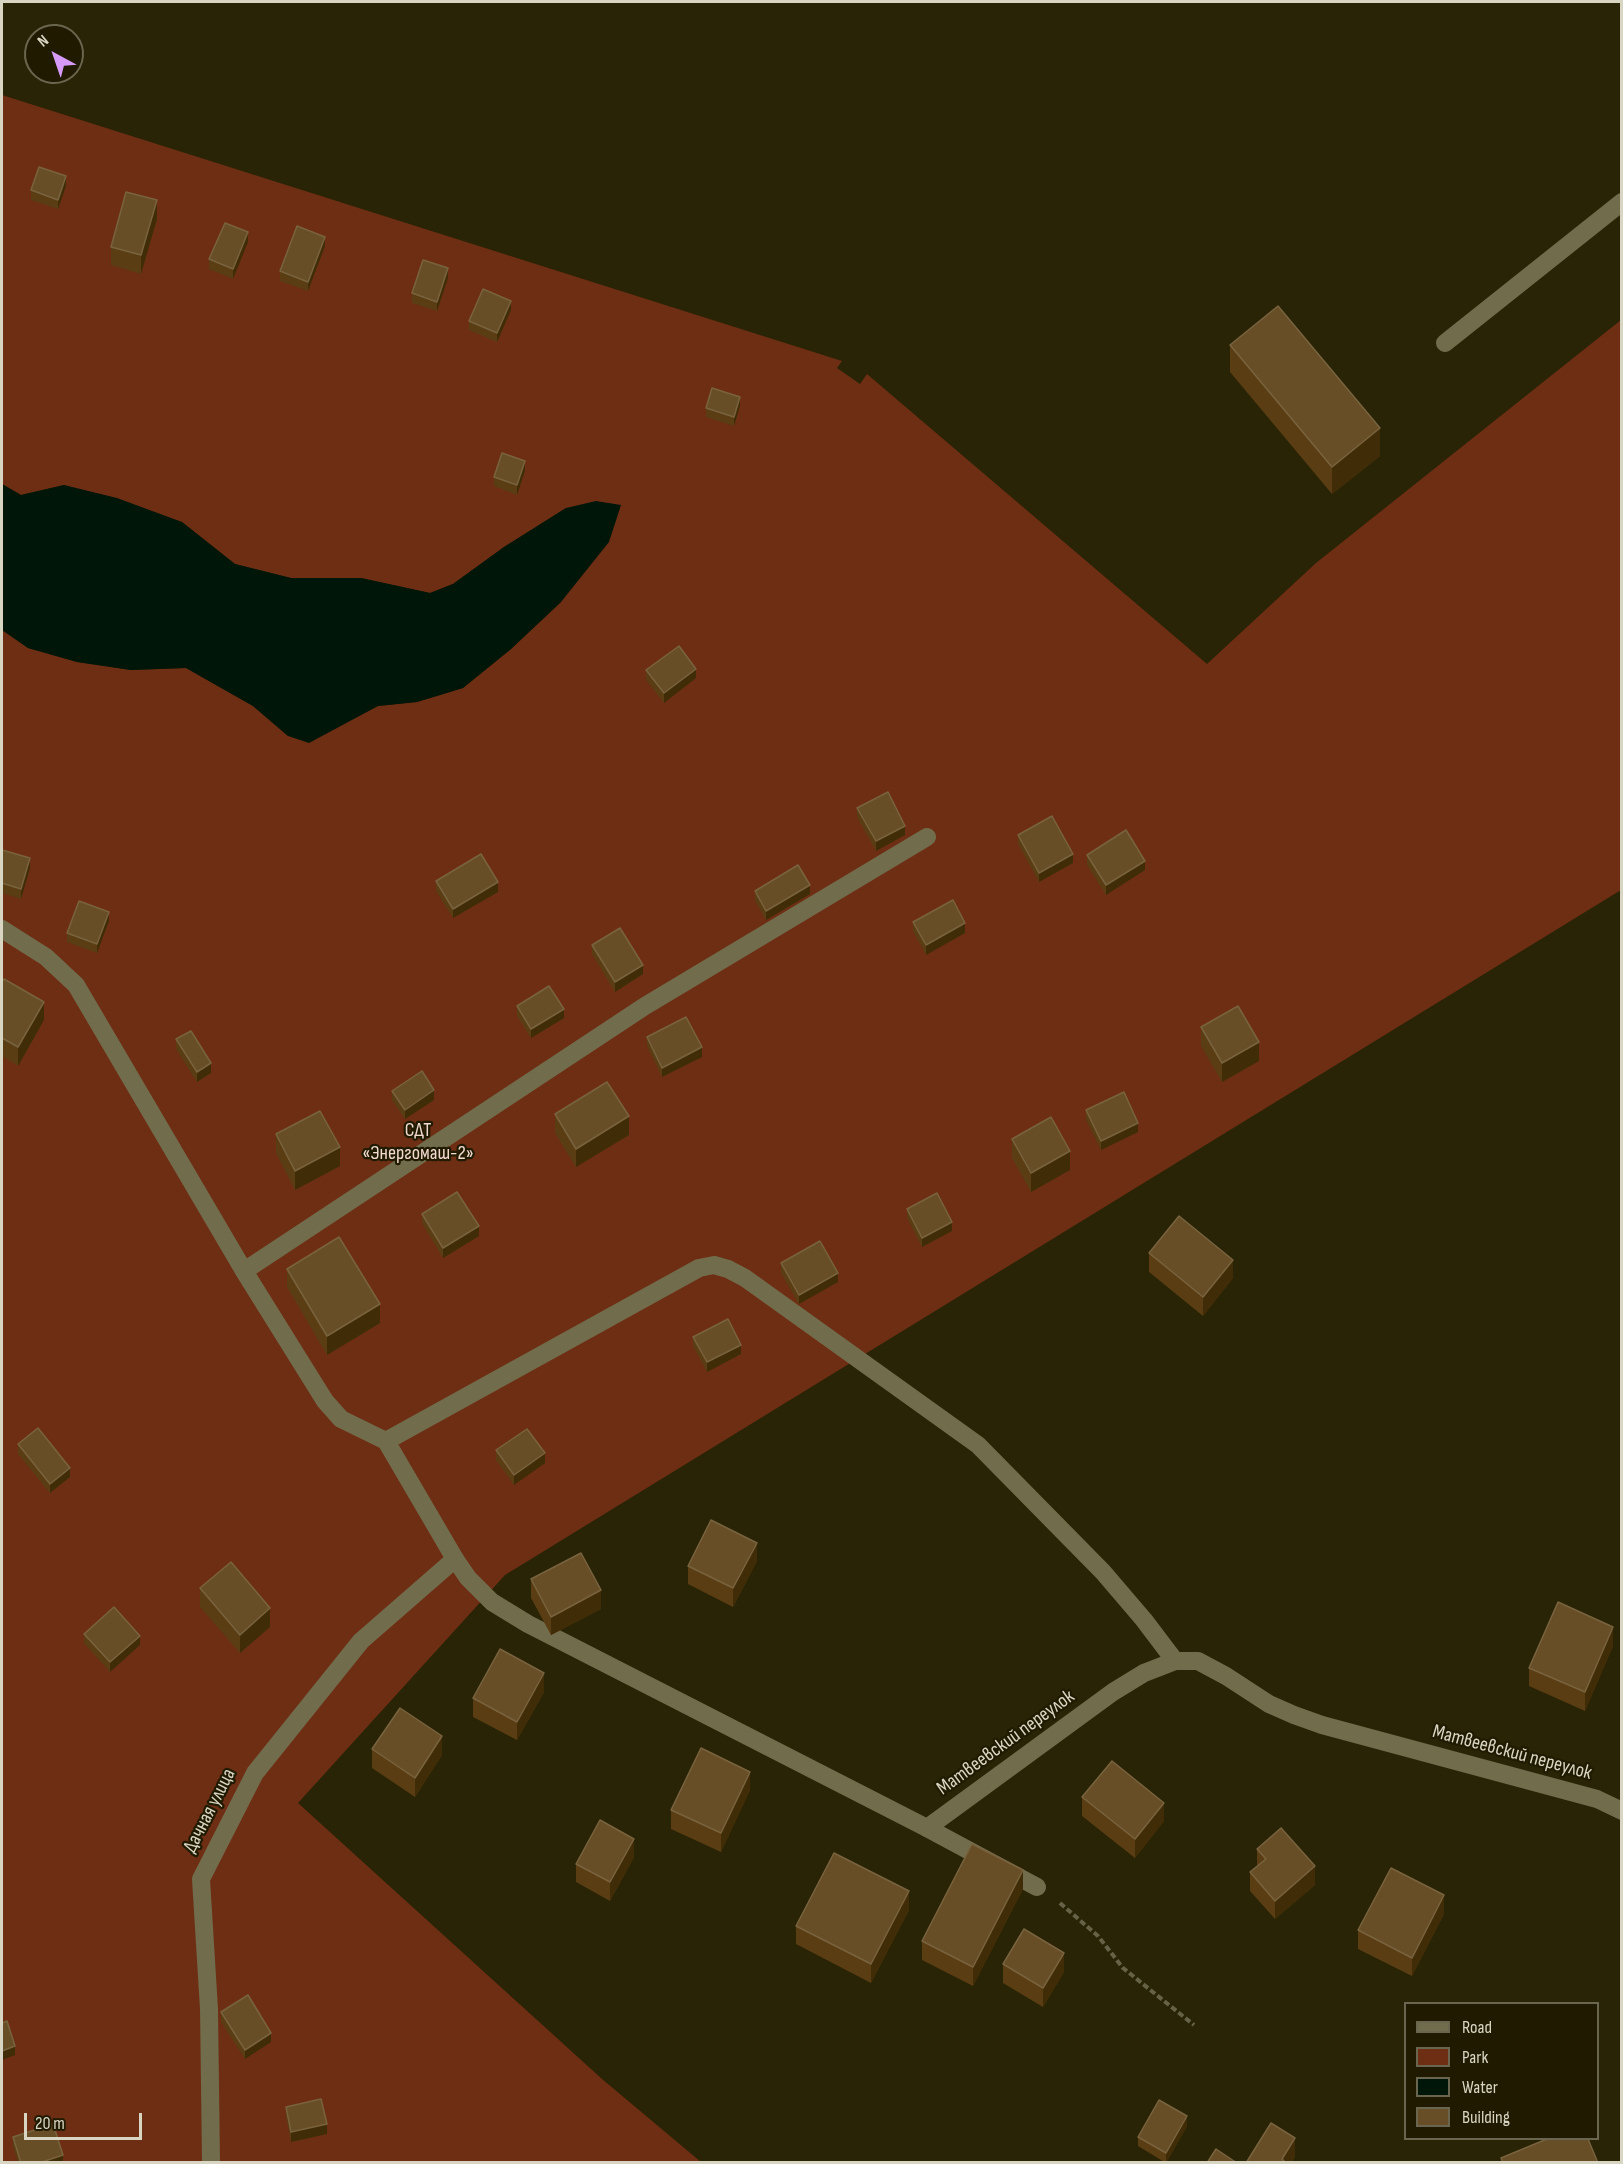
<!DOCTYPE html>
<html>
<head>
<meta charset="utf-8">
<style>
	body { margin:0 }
	#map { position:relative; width:1623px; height:2164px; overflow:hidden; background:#292405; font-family:"Sofia Sans Condensed",sans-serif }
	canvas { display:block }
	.frame { position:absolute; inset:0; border:3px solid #d8d5c3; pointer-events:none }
	.legend { position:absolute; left:1404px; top:2002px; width:195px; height:138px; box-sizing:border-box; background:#201b00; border:2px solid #6a654e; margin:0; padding:8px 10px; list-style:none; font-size:18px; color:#d8d5c3 }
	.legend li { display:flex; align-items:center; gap:12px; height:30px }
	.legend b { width:30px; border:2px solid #6a654e }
	.north { position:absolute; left:24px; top:24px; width:60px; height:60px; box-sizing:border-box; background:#201b00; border:2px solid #6a654e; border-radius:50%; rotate:320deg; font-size:16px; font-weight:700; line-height:24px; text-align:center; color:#d8d5c3 }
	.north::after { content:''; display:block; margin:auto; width:21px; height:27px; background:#d69bfa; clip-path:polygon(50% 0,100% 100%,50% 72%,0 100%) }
	.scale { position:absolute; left:24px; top:2113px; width:118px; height:27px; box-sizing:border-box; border:3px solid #d8d5c3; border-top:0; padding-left:8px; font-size:18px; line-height:21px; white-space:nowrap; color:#d8d5c3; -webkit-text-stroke:4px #201b00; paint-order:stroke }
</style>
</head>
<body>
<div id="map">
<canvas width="1623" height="2164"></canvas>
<div class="frame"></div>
<ul class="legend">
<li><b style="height:8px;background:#716c4b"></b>Road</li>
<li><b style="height:16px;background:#6e2e14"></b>Park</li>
<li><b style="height:16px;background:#001609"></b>Water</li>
<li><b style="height:16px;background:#674e26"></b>Building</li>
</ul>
<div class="north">N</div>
<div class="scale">20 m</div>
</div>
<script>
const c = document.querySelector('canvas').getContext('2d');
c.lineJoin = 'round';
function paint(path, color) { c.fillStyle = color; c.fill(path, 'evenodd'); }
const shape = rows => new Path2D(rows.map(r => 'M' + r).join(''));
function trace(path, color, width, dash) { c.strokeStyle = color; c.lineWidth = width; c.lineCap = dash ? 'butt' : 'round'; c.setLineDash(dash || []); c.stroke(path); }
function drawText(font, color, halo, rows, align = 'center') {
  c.font = font + ' "Sofia Sans Condensed",sans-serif'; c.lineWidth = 4.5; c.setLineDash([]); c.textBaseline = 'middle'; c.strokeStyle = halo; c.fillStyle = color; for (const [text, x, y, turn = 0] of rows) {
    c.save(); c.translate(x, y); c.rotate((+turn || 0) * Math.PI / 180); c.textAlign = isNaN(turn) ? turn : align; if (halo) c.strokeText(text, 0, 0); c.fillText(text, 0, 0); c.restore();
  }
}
const green = shape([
	[2,95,842,361,837,368,860,384,867,374,1207,664,1316,563,1621,320,1621,890,505,1575,298,1803,602,2079,701,2162,2,2162,2,630,28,648,77,662,131,670,186,668,253,706,288,736,346,722,378,706,417,702,463,688,511,649,561,602,566,508,504,547,453,584,430,593,361,578,291,578,235,564,182,522,64,485,21,495,2,484]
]);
const water = shape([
	[2,484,21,495,64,485,117,498,182,522,235,564,291,578,361,578,430,593,453,584,504,547,566,508,596,501,621,505,609,542,561,602,511,649,463,688,417,702,378,706,309,743,288,736,253,706,186,668,131,670,77,662,28,648,2,630]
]);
const path = shape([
	[1060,1903,1098,1936,1123,1968,1194,2025]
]);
const lane = shape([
	[1445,343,1622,202],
	[2,929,46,957,76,985,244,1271,325,1401,341,1419,386,1441,455,1559],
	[244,1271,645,1006,927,837],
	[386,1441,699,1268,714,1265,728,1269,745,1278,978,1445,1103,1572,1144,1620,1175,1661],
	[927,1828,1037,1887]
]);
const street = shape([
	[211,2162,209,2009,201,1879,255,1773,361,1641,455,1559,468,1578,492,1602,528,1624,927,1828,1113,1692,1144,1673,1175,1661,1198,1661,1226,1676,1269,1704,1294,1715,1322,1725,1597,1799,1622,1811]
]);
const wall = shape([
	[66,186,58,209,31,200,31,190],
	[157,219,141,274,111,265,111,247],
	[248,242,233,279,209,269,209,259],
	[325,246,308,291,280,281,280,271],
	[448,278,437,311,412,303,412,293],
	[511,310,497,342,469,330,469,321],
	[1230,345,1380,456,1332,494,1230,372],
	[740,406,734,426,706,417,706,408],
	[525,471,517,495,494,486,494,477],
	[646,670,696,678,664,703,646,680],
	[857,808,905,835,876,851,857,817],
	[1018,835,1073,863,1039,882,1018,844],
	[2,850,30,868,21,899,2,893],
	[1087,855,1145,870,1106,895,1087,865],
	[436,881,498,892,453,918,436,891],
	[755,891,810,894,766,920,755,901],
	[109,921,97,953,67,942,67,933],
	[913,922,965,933,926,955,913,931],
	[592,945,643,974,615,992,592,954],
	[2,983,44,1020,18,1066,2,1056],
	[517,1006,564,1018,531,1038,517,1016],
	[1201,1027,1259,1061,1222,1082,1201,1046],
	[647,1037,702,1057,662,1077,647,1046],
	[176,1039,211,1073,197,1082,176,1049],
	[392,1091,434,1100,405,1119,392,1100],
	[1086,1110,1138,1132,1101,1150,1086,1120],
	[555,1114,629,1135,576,1167,555,1133],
	[276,1134,340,1166,295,1190,276,1153],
	[1012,1139,1070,1170,1031,1192,1012,1158],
	[907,1209,952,1231,922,1247,907,1218],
	[422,1214,479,1236,443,1258,422,1223],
	[1149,1253,1233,1278,1203,1316,1149,1272],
	[781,1263,838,1282,799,1304,781,1273],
	[287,1269,380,1323,327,1355,287,1287],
	[693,1337,741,1354,707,1372,693,1346],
	[18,1444,70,1477,50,1493,18,1454],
	[496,1450,545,1463,514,1485,496,1460],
	[757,1561,733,1607,688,1584,688,1566],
	[531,1579,601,1609,551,1635,531,1598],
	[200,1588,270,1627,240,1653,200,1607],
	[84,1634,140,1645,110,1672,84,1643],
	[1613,1646,1585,1711,1529,1686,1529,1668],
	[544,1692,517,1740,473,1717,473,1698],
	[372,1749,442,1755,415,1797,372,1768],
	[750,1790,721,1852,671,1829,671,1810],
	[1082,1797,1164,1821,1135,1858,1082,1816],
	[1257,1849,1315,1885,1275,1919,1250,1891,1250,1872,1257,1866],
	[634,1857,610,1901,576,1882,576,1864],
	[1023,1889,973,1986,922,1960,922,1941],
	[909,1910,871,1983,796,1944,796,1926],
	[1444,1914,1412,1976,1358,1949,1358,1930],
	[1003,1964,1064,1972,1043,2007,1003,1983],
	[221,2012,271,2042,245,2059,221,2022],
	[286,2107,327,2134,291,2142,286,2116],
	[1187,2126,1166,2163,1138,2146,1138,2137],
	[13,2137,63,2163,18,2163,13,2147]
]);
const shadedWall = shape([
	[66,176,66,186,58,209,58,200],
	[157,200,157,219,141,274,141,255],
	[248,232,248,242,233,279,233,269],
	[325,237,325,246,308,291,308,282],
	[448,268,448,278,437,311,437,302],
	[511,301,511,310,497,342,497,333],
	[740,397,740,406,734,426,734,417],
	[1380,428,1380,456,1332,494,1332,467],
	[525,461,525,471,517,495,517,485],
	[696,669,696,678,664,703,664,693],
	[905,826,905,835,876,851,876,841],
	[1073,854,1073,863,1039,882,1039,873],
	[30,858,30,868,21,899,21,889],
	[1145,861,1145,870,1106,895,1106,885],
	[498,882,498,892,453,918,453,909],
	[810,885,810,894,766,920,766,911],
	[109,912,109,921,97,953,97,944],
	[965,923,965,933,926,955,926,945],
	[643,965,643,974,615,992,615,982],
	[44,1002,44,1020,18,1066,18,1047],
	[564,1009,564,1018,531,1038,531,1029],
	[1259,1042,1259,1061,1222,1082,1222,1063],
	[702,1047,702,1057,662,1077,662,1068],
	[211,1063,211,1073,197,1082,197,1072],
	[434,1090,434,1100,405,1119,405,1110],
	[629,1116,629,1135,576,1167,576,1149],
	[1138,1123,1138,1132,1101,1150,1101,1141],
	[340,1147,340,1166,295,1190,295,1171],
	[1070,1151,1070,1170,1031,1192,1031,1173],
	[952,1222,952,1231,922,1247,922,1238],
	[479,1226,479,1236,443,1258,443,1248],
	[1233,1260,1233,1278,1203,1316,1203,1297],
	[838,1273,838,1282,799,1304,799,1295],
	[380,1304,380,1323,327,1355,327,1336],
	[741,1345,741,1354,707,1372,707,1362],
	[545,1453,545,1463,514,1485,514,1475],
	[70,1468,70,1477,50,1493,50,1484],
	[757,1543,757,1561,733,1607,733,1588],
	[601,1590,601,1609,551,1635,551,1617],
	[270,1608,270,1627,240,1653,240,1635],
	[1613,1627,1613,1646,1585,1711,1585,1692],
	[140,1636,140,1645,110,1672,110,1662],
	[544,1673,544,1692,517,1740,517,1722],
	[442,1736,442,1755,415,1797,415,1778],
	[750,1772,750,1790,721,1852,721,1833],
	[1164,1803,1164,1821,1135,1858,1135,1839],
	[634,1839,634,1857,610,1901,610,1882],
	[1315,1866,1315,1885,1275,1919,1275,1901],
	[1023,1870,1023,1889,973,1986,973,1967],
	[909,1891,909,1910,871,1983,871,1964],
	[1444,1895,1444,1914,1412,1976,1412,1958],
	[1064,1953,1064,1972,1043,2007,1043,1988],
	[271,2033,271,2042,245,2059,245,2050],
	[15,2046,15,2055,2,2060,2,2051],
	[1187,2116,1187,2126,1166,2163,1166,2153],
	[327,2124,327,2134,291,2142,291,2132],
	[1295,2138,1295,2157,1292,2163,1282,2163,1282,2159],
	[63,2155,63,2163,39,2163]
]);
const building = shape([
	[39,167,66,176,58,200,31,190,39,167],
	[126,192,157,200,141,255,111,247,126,192],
	[225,223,248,232,233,269,209,259,225,223],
	[297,226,325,237,308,282,280,271,297,226],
	[423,260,448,268,437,302,412,293,423,260],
	[483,289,511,301,497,333,469,321,483,289],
	[1278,306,1380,428,1332,467,1230,345,1278,306],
	[712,388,740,397,734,417,706,408,712,388],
	[502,453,525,461,517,485,494,477,502,453],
	[679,646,696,669,664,693,646,670,679,646],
	[888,792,905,826,876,841,857,808,888,792],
	[1052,816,1073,854,1039,873,1018,835,1052,816],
	[1126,830,1145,861,1106,885,1087,855,1126,830],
	[2,850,30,858,21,889,2,883,2,850],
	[481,854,498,882,453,909,436,881,481,854],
	[798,865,810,885,766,911,755,891,798,865],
	[953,900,965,923,926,945,913,922,953,900],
	[79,901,109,912,97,944,67,933,79,901],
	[620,928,643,965,615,982,592,945,620,928],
	[4,979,44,1002,18,1047,2,1038,2,983,4,979],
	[549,986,564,1009,531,1029,517,1006,549,986],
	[1238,1006,1259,1042,1222,1063,1201,1027,1238,1006],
	[686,1017,702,1047,662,1068,647,1037,686,1017],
	[191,1031,211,1063,197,1072,176,1039,191,1031],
	[422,1071,434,1090,405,1110,392,1091,422,1071],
	[607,1082,629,1116,576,1149,555,1114,607,1082],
	[1124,1092,1138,1123,1101,1141,1086,1110,1124,1092],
	[320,1111,340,1147,295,1171,276,1134,320,1111],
	[1051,1117,1070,1151,1031,1173,1012,1139,1051,1117],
	[457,1192,479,1226,443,1248,422,1214,457,1192],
	[937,1193,952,1222,922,1238,907,1209,937,1193],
	[1179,1216,1233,1260,1203,1297,1149,1253,1179,1216],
	[339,1237,380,1304,327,1336,287,1269,339,1237],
	[820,1241,838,1273,799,1295,781,1263,820,1241],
	[728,1319,741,1345,707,1362,693,1337,728,1319],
	[38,1428,70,1468,50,1484,18,1444,38,1428],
	[527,1429,545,1453,514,1475,496,1450,527,1429],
	[711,1520,757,1543,733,1588,688,1566,711,1520],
	[581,1553,601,1590,551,1617,531,1579,581,1553],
	[231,1562,270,1608,240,1635,200,1588,231,1562],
	[1558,1602,1613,1627,1585,1692,1529,1668,1558,1602],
	[114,1607,140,1636,110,1662,84,1634,114,1607],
	[500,1649,544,1673,517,1722,473,1698,500,1649],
	[400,1708,442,1736,415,1778,372,1749,400,1708],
	[701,1748,750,1772,721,1833,671,1810,701,1748],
	[1112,1761,1164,1803,1135,1839,1082,1797,1112,1761],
	[600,1820,634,1839,610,1882,576,1864,600,1820],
	[1281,1828,1315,1866,1275,1901,1250,1872,1266,1859,1257,1849,1281,1828],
	[972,1844,1023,1870,973,1967,922,1941,972,1844],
	[834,1853,909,1891,871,1964,796,1926,834,1853],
	[1391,1868,1444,1895,1412,1958,1358,1930,1391,1868],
	[1024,1929,1064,1953,1043,1988,1003,1964,1024,1929],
	[248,1995,271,2033,245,2050,221,2012,248,1995],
	[7,2021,15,2046,2,2051,2,2023,7,2021],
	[321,2099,327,2124,291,2132,286,2107,321,2099],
	[1159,2100,1187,2116,1166,2153,1138,2137,1159,2100],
	[1271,2123,1295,2138,1282,2159,1286,2163,1246,2163,1271,2123],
	[53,2124,63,2155,39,2163,21,2163,13,2137,53,2124],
	[1547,2139,1588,2139,1598,2163,1503,2163,1501,2158,1547,2139],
	[1216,2149,1237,2163,1207,2163,1216,2149]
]);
const parkNames = [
	["СДТ",418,1131],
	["«Энергомаш-2»",418,1154]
];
const streetNames = [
	["Матвеевский переулок",1006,1743,-36],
	["Матвеевский переулок",1512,1753,15],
	["Дачная улица",210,1811,-63]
];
paint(green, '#6e2e14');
paint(water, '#001609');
trace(path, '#666247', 4, [6, 3]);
trace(lane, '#716c4b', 18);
trace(street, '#716c4b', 18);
paint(wall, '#5a3d13');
paint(shadedWall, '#402c06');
paint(building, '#674e26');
trace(building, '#79633f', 1.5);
drawText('20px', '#f1d9d0', '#201b00', parkNames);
drawText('20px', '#d8d5c3', '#201b00', streetNames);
</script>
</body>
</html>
